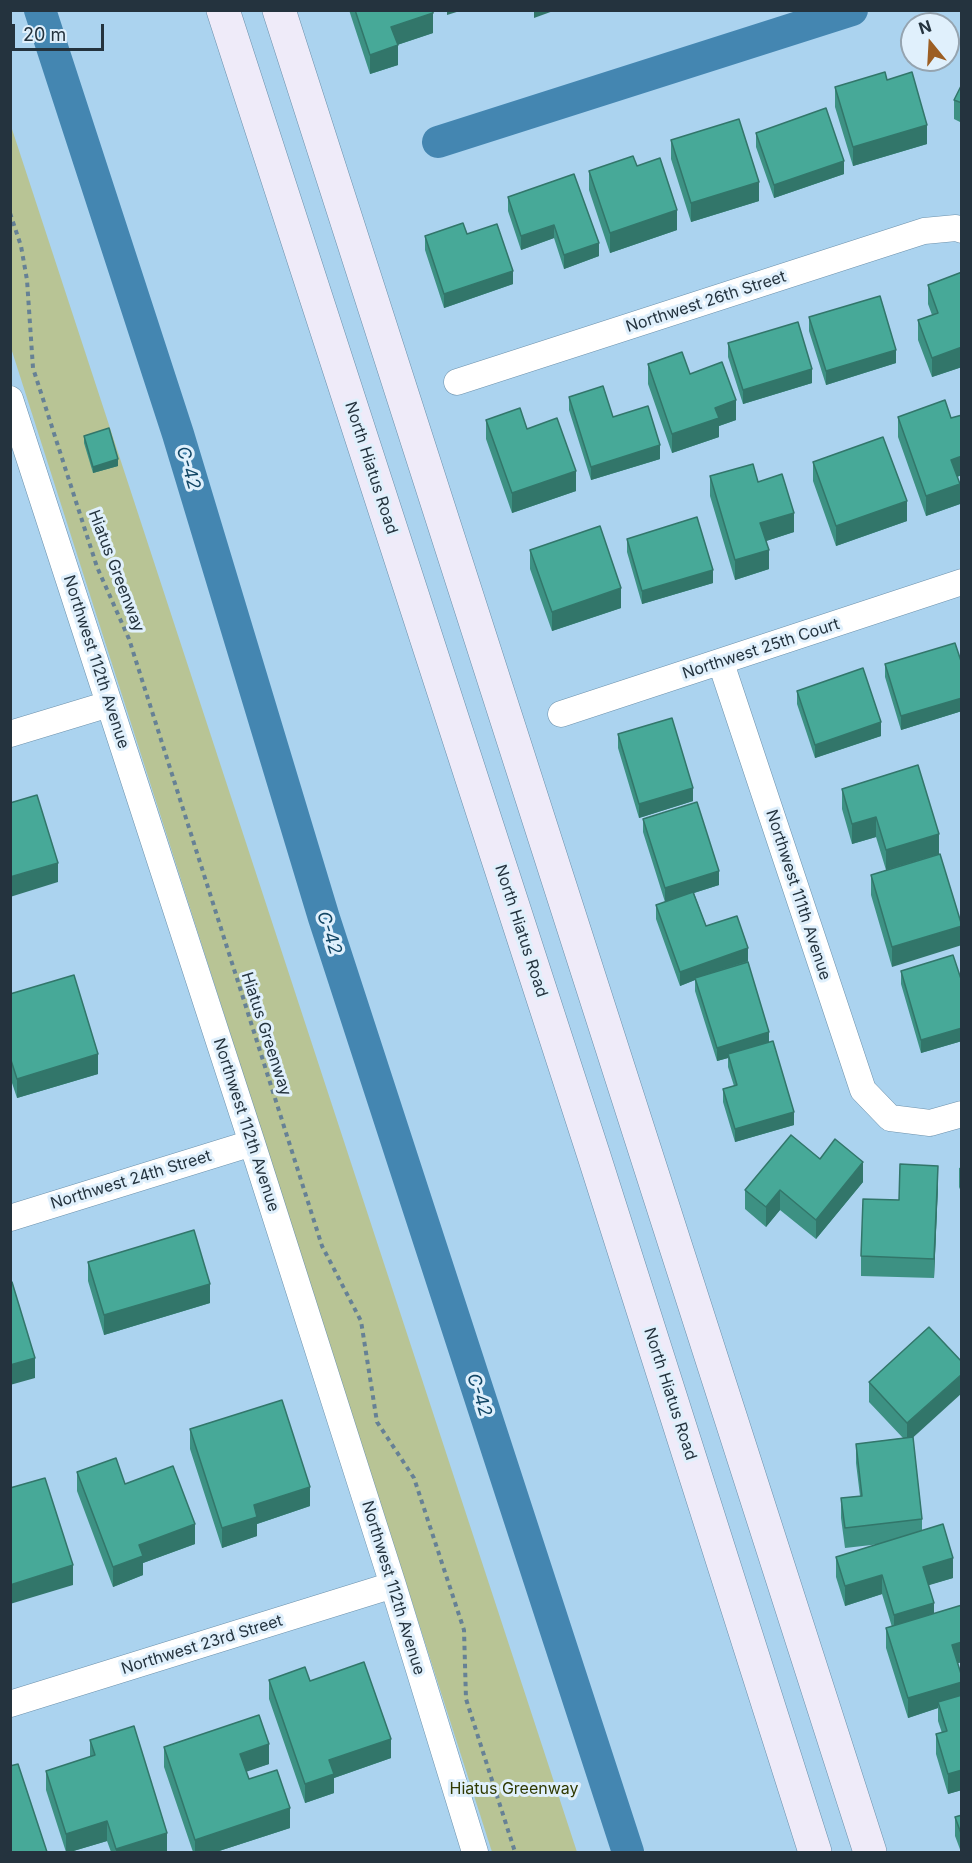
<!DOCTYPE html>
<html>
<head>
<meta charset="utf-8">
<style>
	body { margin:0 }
	#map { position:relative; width:972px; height:1863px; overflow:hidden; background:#abd3ef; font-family:Inter,sans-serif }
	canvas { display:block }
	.frame { position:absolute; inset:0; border:12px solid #24333e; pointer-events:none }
	.north { position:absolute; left:900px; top:12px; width:60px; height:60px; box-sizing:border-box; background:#e0f0fc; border:2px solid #95a4b0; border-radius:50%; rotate:342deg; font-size:16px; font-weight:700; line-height:24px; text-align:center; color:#24333e }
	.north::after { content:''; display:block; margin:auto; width:21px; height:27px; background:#9c5e23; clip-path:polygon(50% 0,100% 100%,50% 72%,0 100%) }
	.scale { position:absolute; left:12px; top:24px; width:92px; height:27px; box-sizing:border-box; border:3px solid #24333e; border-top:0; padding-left:8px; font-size:18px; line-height:21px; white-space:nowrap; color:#24333e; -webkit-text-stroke:4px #e0f0fc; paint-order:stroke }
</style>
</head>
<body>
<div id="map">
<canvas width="972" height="1863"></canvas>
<div class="frame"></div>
<div class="north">N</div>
<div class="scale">20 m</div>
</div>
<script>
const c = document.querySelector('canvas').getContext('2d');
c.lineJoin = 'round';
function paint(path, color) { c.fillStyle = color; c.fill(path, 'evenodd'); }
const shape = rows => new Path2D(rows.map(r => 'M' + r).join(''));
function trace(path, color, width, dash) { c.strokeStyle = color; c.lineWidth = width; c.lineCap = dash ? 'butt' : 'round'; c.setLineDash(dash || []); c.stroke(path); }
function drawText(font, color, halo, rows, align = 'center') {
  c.font = font + ' Inter,sans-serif'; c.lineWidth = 6; c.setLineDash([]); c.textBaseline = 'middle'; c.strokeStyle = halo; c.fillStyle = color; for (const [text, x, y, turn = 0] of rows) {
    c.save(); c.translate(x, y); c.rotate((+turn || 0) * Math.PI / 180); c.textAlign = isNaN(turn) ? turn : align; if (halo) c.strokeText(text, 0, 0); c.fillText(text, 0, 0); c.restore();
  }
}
const green = shape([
	[10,123,577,1852,492,1852,11,348]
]);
const canal = shape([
	[40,10,178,434,324,918,628,1852],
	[438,142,852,10]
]);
const path = shape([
	[10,213,21,246,27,280,33,368,97,567,129,639,322,1246,361,1321,377,1422,414,1478,464,1630,466,1699,515,1852]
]);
const minor = shape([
	[457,382,924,231,956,228,962,230],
	[10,399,252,1143,393,1585,475,1852],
	[721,663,863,1090,890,1118,930,1123,962,1114],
	[561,714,962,582],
	[10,734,109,704],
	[10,1218,252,1143],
	[10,1704,393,1585]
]);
const secondary = shape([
	[223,10,594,1156,815,1852],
	[279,10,870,1852]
]);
const wall = shape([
	[349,10,433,10,433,33,397,45,398,65,370,74],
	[887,80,927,144,853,166,835,107,835,87],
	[962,84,962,123,954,119,954,100],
	[756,133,844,174,774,198,756,147],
	[671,140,759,201,691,222,671,159],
	[637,166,677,230,610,253,589,190,589,171],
	[574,174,599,256,564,269,554,238,521,250,508,211,508,197],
	[425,236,513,284,444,308,425,250],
	[962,272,962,367,932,377,918,340,918,320,932,315,928,304,928,285],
	[809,317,896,363,826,385,809,331],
	[728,343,812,383,743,404,728,357],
	[648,364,690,374,736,420,719,426,719,437,672,453,648,384],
	[569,397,613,417,660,459,591,480,569,410],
	[962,415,962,475,957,477,960,504,926,516,898,437,898,417,951,418],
	[486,420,527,429,576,491,512,513,486,439],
	[84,436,118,466,93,473,84,443],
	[813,462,907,521,836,546,813,481],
	[710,476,758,482,794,532,766,541,769,569,735,580,710,496],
	[627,539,713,583,642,604,627,552],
	[530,550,621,608,552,631,530,569],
	[885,664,962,664,962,711,901,730,885,677],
	[797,691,881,736,815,758,797,704],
	[618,734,693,801,639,818,618,748],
	[842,789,939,854,886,870,876,837,852,844,842,809],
	[643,819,719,885,694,893,706,926,748,961,769,1042,794,1125,735,1142,723,1102,723,1089,734,1086,728,1067,728,1058,717,1061,695,991,695,980,680,986,656,919,656,905,665,902,643,832],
	[940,854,892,967,871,895,871,875],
	[901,971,962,982,962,1041,921,1053,901,984],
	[10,994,98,1074,17,1098,10,1077],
	[820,1159,863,1182,816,1239,780,1210,766,1227,745,1209,745,1190],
	[962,1167,962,1194,959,1187,959,1168],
	[938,1186,934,1278,861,1276,861,1256,899,1200],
	[88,1262,210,1303,104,1335,88,1281],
	[929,1327,913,1437,922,1519,922,1531,953,1578,928,1585,934,1614,962,1662,957,1663,962,1677,962,1790,948,1794,936,1754,936,1734,942,1733,938,1721,938,1708,908,1718,886,1648,886,1628,892,1627,882,1594,845,1606,836,1577,836,1557,880,1544,845,1548,841,1518,841,1498,860,1496,856,1463,856,1444,903,1438,869,1402,869,1382],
	[190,1429,310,1506,257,1524,257,1536,222,1548,190,1449],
	[77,1472,125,1484,195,1544,143,1563,143,1575,113,1587,77,1491],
	[269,1680,310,1681,391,1758,334,1778,334,1793,305,1803,269,1699],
	[90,1740,167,1852,111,1852,107,1841,70,1852,66,1852,46,1790,46,1771,90,1757],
	[164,1747,269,1764,246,1771,249,1779,290,1828,216,1852,193,1852,164,1767],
	[962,1815,962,1852,961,1852,955,1836,955,1817]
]);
const shadedWall = shape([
	[447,10,463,10,447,15],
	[534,10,556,10,534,18],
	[433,13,433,33,391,47,391,27],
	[398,45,398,65,370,74,370,55],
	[927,125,927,144,853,166,853,147],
	[844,161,844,174,774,198,774,185],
	[759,182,759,201,691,222,691,203],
	[677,210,677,230,610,253,610,233],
	[554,225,554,238,521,250,521,236],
	[599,243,599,256,564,269,564,255],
	[513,271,513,284,444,308,444,294],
	[962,347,962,367,932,377,932,358],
	[896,350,896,363,826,385,826,371],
	[812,369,812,383,743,404,743,390],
	[736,400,736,420,719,426,719,437,672,453,672,434,715,408],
	[660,445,660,459,591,480,591,467],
	[962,456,962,475,951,479,951,460],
	[118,459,118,466,93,473,93,467],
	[576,471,576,491,512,513,512,493],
	[960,484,960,504,926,516,926,496],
	[907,501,907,521,836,546,836,526],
	[794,513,794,532,760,543,760,523],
	[769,550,769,569,735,580,735,560],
	[713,570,713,583,642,604,642,591],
	[621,588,621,608,552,631,552,612],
	[962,698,962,711,901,730,901,716],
	[881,722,881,736,815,758,815,745],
	[693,788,693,801,639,818,639,804],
	[876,817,876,837,852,844,852,824],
	[939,834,939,854,886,870,886,850],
	[58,863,58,882,10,897,10,877],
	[719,871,719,885,665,902,665,888],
	[962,926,962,945,892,967,892,947],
	[748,948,748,961,695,978,695,980,680,986,680,972],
	[962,1028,962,1041,921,1053,921,1040],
	[769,1032,769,1046,728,1054,728,1058,717,1061,717,1048],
	[98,1054,98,1074,17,1098,17,1079],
	[794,1112,794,1125,735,1142,735,1129],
	[863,1162,863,1182,816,1239,816,1220],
	[938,1166,938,1186,934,1278,934,1259],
	[780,1190,780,1210,766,1227,766,1207],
	[210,1284,210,1303,104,1335,104,1315],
	[35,1358,35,1378,10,1385,10,1365],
	[962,1374,962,1393,907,1443,907,1423],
	[310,1487,310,1506,257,1524,257,1536,222,1548,222,1528,254,1505],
	[195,1524,195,1544,143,1563,143,1575,113,1587,113,1567,139,1545],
	[953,1558,953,1578,923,1587,923,1567],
	[73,1565,73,1585,10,1604,10,1585],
	[882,1575,882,1594,845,1606,845,1586],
	[934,1603,934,1622,894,1634,894,1615],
	[962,1642,962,1662,952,1665,952,1645],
	[962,1682,962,1701,938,1702,938,1708,908,1718,908,1698],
	[391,1739,391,1758,334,1778,334,1793,305,1803,305,1784,329,1760],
	[269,1744,269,1764,240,1774,240,1754],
	[962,1770,962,1790,948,1794,948,1774],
	[290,1808,290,1828,216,1852,195,1852,195,1840],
	[107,1821,107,1841,70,1852,66,1852,66,1834],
	[167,1833,167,1852,116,1852,116,1849]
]);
const building = shape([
	[355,10,433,10,433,13,391,27,398,45,370,55,355,10],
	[885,72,887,80,912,72,927,125,853,147,835,87,885,72],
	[962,84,962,103,954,100,962,84],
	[826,108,844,161,774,185,756,133,826,108],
	[739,119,759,182,691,203,671,140,739,119],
	[633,156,637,166,660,158,677,210,610,233,589,171,633,156],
	[574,174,599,243,564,255,554,225,521,236,508,197,574,174],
	[463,223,467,234,497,224,513,271,444,294,425,236,463,223],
	[962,272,962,347,932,358,918,320,938,313,928,285,962,272],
	[880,296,896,350,826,371,809,317,880,296],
	[798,322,812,369,743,390,728,343,798,322],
	[682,352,690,374,722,362,736,400,715,408,719,418,672,434,648,364,682,352],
	[603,386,613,417,648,406,660,445,591,467,569,397,603,386],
	[945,400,951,418,962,415,962,456,951,460,960,484,926,496,898,417,945,400],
	[520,408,527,429,557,418,576,471,512,493,486,420,520,408],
	[109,428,118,459,93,467,84,436,109,428],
	[883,437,907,501,836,526,813,462,883,437],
	[753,464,758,482,782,474,794,513,760,523,769,550,735,560,710,476,753,464],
	[697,517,713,570,642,591,627,539,697,517],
	[600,526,621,588,552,612,530,550,600,526],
	[955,643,962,664,962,698,901,716,885,664,955,643],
	[863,668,881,722,815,745,797,691,863,668],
	[672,718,693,788,639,804,618,734,672,718],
	[918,765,939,834,886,850,876,817,852,824,842,789,918,765],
	[37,795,58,863,10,877,10,803,37,795],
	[697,802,719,871,665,888,643,819,697,802],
	[940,854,962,926,892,947,871,875,940,854],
	[693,892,706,926,737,916,748,948,680,972,656,905,693,892],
	[953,955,962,982,962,1028,921,1040,901,971,953,955],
	[748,962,769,1032,717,1048,695,978,748,962],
	[74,975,98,1054,17,1079,10,1057,10,994,74,975],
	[773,1041,794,1112,735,1129,723,1089,737,1085,728,1054,773,1041],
	[791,1135,820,1159,835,1139,863,1162,816,1220,780,1190,766,1207,745,1190,791,1135],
	[900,1164,938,1166,934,1259,861,1256,863,1199,899,1200,900,1164],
	[194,1230,210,1284,104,1315,88,1262,194,1230],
	[10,1282,12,1282,35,1358,10,1365,10,1282],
	[929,1327,962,1362,962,1374,907,1423,869,1382,929,1327],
	[282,1400,310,1487,254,1505,257,1517,222,1528,190,1429,282,1400],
	[913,1437,922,1519,845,1528,841,1498,862,1496,856,1444,913,1437],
	[116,1458,125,1484,173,1466,195,1524,139,1545,143,1556,113,1567,77,1472,116,1458],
	[45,1478,73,1565,10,1585,10,1488,45,1478],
	[943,1524,953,1558,923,1567,934,1603,894,1615,882,1575,845,1586,836,1557,943,1524],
	[962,1605,962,1642,952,1645,962,1677,962,1682,908,1698,886,1628,962,1605],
	[364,1662,391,1739,329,1760,334,1774,305,1784,269,1680,305,1667,310,1681,364,1662],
	[962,1695,962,1770,948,1774,936,1734,947,1731,938,1702,962,1695],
	[259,1715,269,1744,240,1754,249,1779,277,1770,290,1808,195,1840,164,1747,259,1715],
	[134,1726,167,1833,116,1849,107,1821,66,1834,46,1771,95,1755,90,1740,134,1726],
	[18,1764,47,1852,10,1852,10,1766,18,1764],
	[962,1815,962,1836,955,1817,962,1815]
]);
const streetNames = [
	["Northwest 26th Street",706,302,-18],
	["North Hiatus Road",371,468,72],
	["Hiatus Greenway",116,571,69],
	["Northwest 25th Court",761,649,-18],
	["Northwest 112th Avenue",96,662,72],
	["Northwest 111th Avenue",798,895,72],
	["North Hiatus Road",521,931,72],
	["Hiatus Greenway",266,1034,72],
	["Northwest 112th Avenue",246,1125,72],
	["Northwest 24th Street",131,1180,-17],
	["North Hiatus Road",670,1394,72],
	["Northwest 112th Avenue",393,1588,73],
	["Northwest 23rd Street",202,1645,-17]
];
const parkNames = [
	["Hiatus Greenway",514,1789]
];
const waterNames = [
	["C-42",188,468,73],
	["C-42",329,933,72],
	["C-42",479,1395,72]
];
paint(green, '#b8c495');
trace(canal, '#4486b1', 32);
trace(minor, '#6c91ac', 27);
trace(secondary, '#6c91ac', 34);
trace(path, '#668195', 4, [4.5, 4.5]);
trace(minor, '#fff', 26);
trace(secondary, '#efebf9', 33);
paint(wall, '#3d9183');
paint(shadedWall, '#32766a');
paint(building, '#47a998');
trace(building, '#32766a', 1.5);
drawText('16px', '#24333e', '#e0f0fc', streetNames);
drawText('16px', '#303a03', '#e0f0fc', parkNames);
drawText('italic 18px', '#124665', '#e0f0fc', waterNames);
</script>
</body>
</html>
